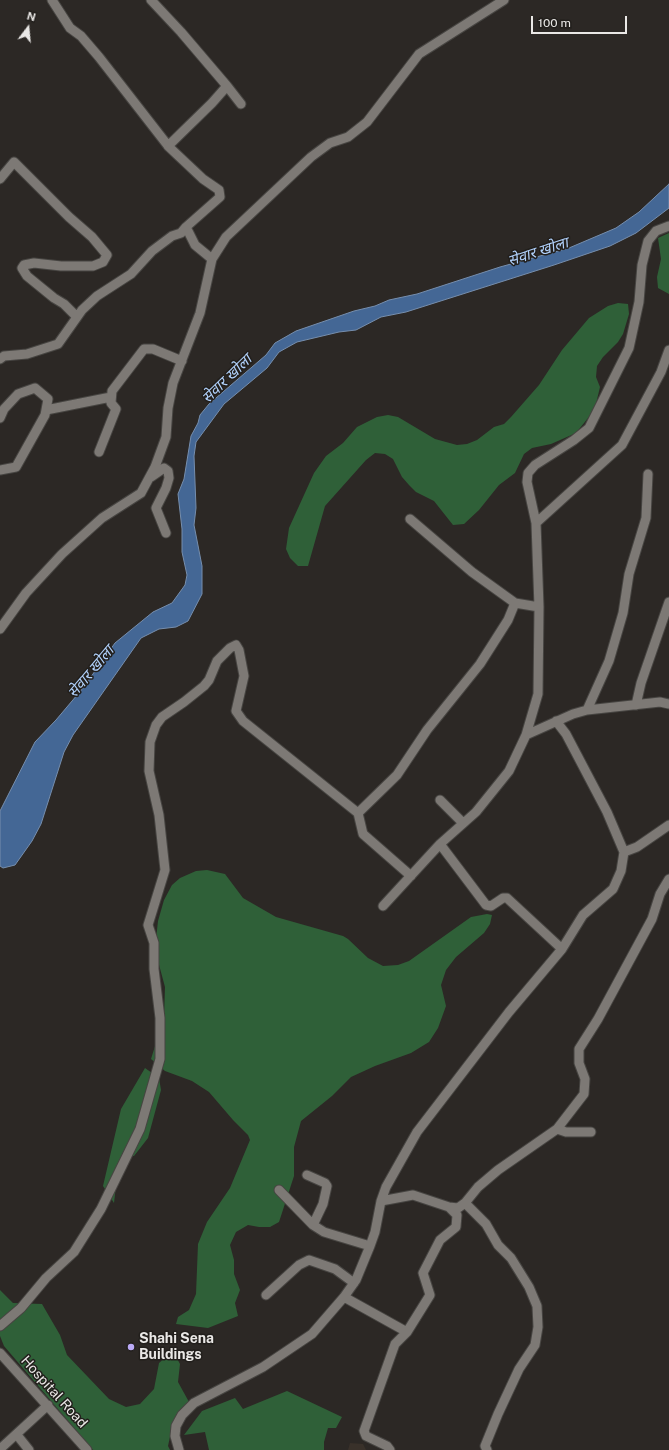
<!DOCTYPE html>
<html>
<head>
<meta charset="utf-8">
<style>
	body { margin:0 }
	#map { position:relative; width:669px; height:1450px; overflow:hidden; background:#2c2825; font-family:"Public Sans",sans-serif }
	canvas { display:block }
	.north { position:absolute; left:8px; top:8px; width:40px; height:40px; -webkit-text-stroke:3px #221f1c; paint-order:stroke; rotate:16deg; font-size:11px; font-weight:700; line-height:16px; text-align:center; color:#eae8e6 }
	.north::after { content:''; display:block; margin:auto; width:14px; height:18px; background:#eae8e6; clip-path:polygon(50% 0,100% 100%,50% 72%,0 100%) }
	.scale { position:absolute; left:531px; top:16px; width:96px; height:18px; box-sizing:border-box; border:2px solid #eae8e6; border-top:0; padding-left:5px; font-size:12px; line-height:14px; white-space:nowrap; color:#eae8e6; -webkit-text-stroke:3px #221f1c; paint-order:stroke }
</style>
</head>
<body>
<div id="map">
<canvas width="669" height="1450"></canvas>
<div class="north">N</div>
<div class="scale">100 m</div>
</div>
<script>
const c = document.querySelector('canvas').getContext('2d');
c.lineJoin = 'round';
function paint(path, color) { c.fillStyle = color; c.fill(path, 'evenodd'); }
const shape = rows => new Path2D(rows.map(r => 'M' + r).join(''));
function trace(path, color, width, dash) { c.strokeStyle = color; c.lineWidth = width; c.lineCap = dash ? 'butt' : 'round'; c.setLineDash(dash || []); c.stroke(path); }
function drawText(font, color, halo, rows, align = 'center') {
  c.font = font + ' "Public Sans","Noto Sans Devanagari",sans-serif'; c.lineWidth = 3; c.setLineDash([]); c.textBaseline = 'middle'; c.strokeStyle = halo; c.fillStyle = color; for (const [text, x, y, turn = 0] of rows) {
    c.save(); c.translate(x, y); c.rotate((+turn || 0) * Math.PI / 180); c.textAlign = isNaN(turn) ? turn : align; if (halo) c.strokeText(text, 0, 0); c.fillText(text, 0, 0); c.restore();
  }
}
const built = shape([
	[350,1443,363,1444,366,1450,348,1450]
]);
const forest = shape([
	[669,233,669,294,658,288,657,277,661,259,658,238],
	[618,303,628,304,629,314,623,334,618,342,603,357,597,366,596,377,600,387,595,408,592,413,576,433,551,444,532,448,524,454,515,473,499,485,479,510,464,524,453,525,434,501,416,492,409,485,402,477,393,459,385,454,375,453,366,460,325,506,308,566,298,566,290,558,286,549,289,528,314,473,326,456,343,443,357,427,377,417,388,415,398,417,435,439,457,445,467,444,477,440,494,427,504,424,511,417,539,385,562,350,589,318,608,306],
	[207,870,225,874,243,898,276,917,343,936,348,939,368,958,383,966,398,965,409,961,471,917,487,914,492,915,490,924,484,933,456,957,446,970,441,985,446,1006,438,1028,429,1042,411,1053,375,1066,351,1077,332,1096,301,1121,294,1147,294,1176,279,1222,270,1227,259,1227,248,1225,236,1232,230,1245,234,1260,234,1274,240,1290,235,1303,238,1316,208,1328,176,1324,178,1317,189,1310,196,1294,198,1244,207,1222,230,1188,250,1140,248,1135,233,1120,209,1092,192,1081,165,1071,151,1059,164,1017,165,987,158,961,156,939,158,921,164,900,172,885,180,878,196,871],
	[145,1068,159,1078,161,1090,148,1138,134,1156,124,1156,116,1186,114,1203,103,1186,121,1109],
	[0,1290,13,1303,42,1304,60,1335,67,1355,109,1399,126,1407,140,1404,154,1389,159,1363,173,1351,180,1364,178,1382,189,1402,173,1423,168,1446,170,1450,93,1450,4,1346,0,1336],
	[287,1391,342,1417,336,1428,328,1428,324,1442,324,1450,209,1450,205,1432,184,1435,202,1411,235,1398,243,1409]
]);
const water = shape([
	[669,184,669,208,636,233,610,246,554,265,406,312,381,317,356,330,339,332,297,342,279,352,267,368,224,404,196,442,194,456,196,508,194,525,202,566,202,594,188,621,176,627,159,629,141,638,73,735,64,752,41,824,32,841,15,865,3,868,0,866,0,811,35,742,56,720,83,688,115,643,153,612,172,603,185,585,187,575,182,552,182,529,178,494,184,479,191,436,198,423,200,415,209,404,266,355,275,343,296,331,354,311,375,306,389,300,417,294,500,267,569,248,616,228,639,212,669,184]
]);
const minor = shape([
	[52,0,70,28,81,36,99,57,169,147,203,179,219,190,220,197,186,227,195,245,212,259],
	[151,0,181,32,227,86,212,103,168,146],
	[227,86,241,104],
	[0,179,14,162,69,217,92,237,107,255,103,262,93,266,61,266,34,263,24,265,22,268,27,276,54,298,64,304,77,317],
	[0,359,4,356,27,354,58,344,82,310,97,296,131,274,152,251,172,236,181,233,186,227],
	[46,410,111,397],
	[0,418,4,409,18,394,35,388,48,399,45,415,16,467,0,470],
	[99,452,116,409,111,403,112,391,144,349,153,349,182,361],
	[151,477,164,468,168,471,169,478,166,488,156,508,166,533],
	[410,519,472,572,515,603,539,607],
	[536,523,622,445,661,372,669,350],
	[0,629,26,593,62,554,102,518,141,493,155,467,166,437,168,408,173,383,200,313,212,259,226,237,311,157,330,143,348,137,367,122,419,54,504,0],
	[636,705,641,683,669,602],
	[587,710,609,661,623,613,629,574,646,518,648,474],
	[526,735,573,714,587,710,660,702,669,704],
	[440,800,463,823],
	[358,813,397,775,427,730,480,664,508,620,515,603],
	[440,844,486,905,491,906,503,898,507,898,562,949],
	[624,852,637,847,669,825],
	[383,906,440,844,476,812,509,771,526,735,538,694,539,607,536,523,527,482,528,473,535,465,574,440,589,428,629,348,639,302,642,265,648,241,656,231,669,226],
	[557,1129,566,1132,591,1132],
	[307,1175,325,1183,327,1186,323,1204,313,1225],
	[279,1190,313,1225,324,1232,370,1246],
	[381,1201,413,1195,449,1207,458,1208,465,1203,478,1187,498,1170,557,1129,584,1094,585,1079,579,1063,579,1049,598,1019,652,919,660,894,669,879],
	[465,1203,486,1224,498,1245,511,1258,529,1287,537,1306,538,1327,535,1345,519,1369,498,1414,485,1446,487,1450],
	[266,1295,299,1265,309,1260,335,1269,354,1283],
	[344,1297,407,1332],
	[0,1326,21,1308,46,1278,74,1252,101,1209,140,1129,160,1059,160,1018,154,969,154,943,148,925,165,870,159,815,149,771,150,742,156,725,162,717,184,702,204,686,209,680,217,661,230,648,236,645,239,650,244,676,236,711,243,721,358,813,363,834,411,876],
	[0,1353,87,1450],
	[17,1435,29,1450],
	[0,1449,48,1405],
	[179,1450,175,1436,176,1426,182,1415,194,1403,263,1367,312,1334,344,1297,356,1280,370,1246,375,1232,381,1201,386,1187,417,1132,509,1012,562,949,583,915,613,889,621,871,624,852,607,812,566,734,556,721],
	[390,1450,387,1446,366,1436,364,1431,395,1344,407,1332,430,1295,423,1273,440,1240,456,1227,457,1215,449,1207]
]);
const markers = [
	[131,1347,4,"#bbaaf6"]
];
const poiNames = [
	["Shahi Sena",139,1339],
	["Buildings",139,1355]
];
const streetNames = [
	["Hospital Road",54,1392,48]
];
const waterNames = [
	["सेवार खोला",538,252,-18],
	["सेवार खोला",227,379,-44],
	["सेवार खोला",91,672,-50]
];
paint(built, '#39312a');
paint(forest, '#2f6038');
paint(water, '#446795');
trace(water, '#768ead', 1);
trace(minor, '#474542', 11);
trace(minor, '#7d7975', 9);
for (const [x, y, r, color] of markers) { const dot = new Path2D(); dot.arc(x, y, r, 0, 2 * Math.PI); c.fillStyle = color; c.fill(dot); trace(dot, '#221f1c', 1.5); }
drawText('bold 14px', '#eae8e6', '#221f1c', poiNames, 'left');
drawText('14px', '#eae8e6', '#221f1c', streetNames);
drawText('italic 15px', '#b1d1fb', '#221f1c', waterNames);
</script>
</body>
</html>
